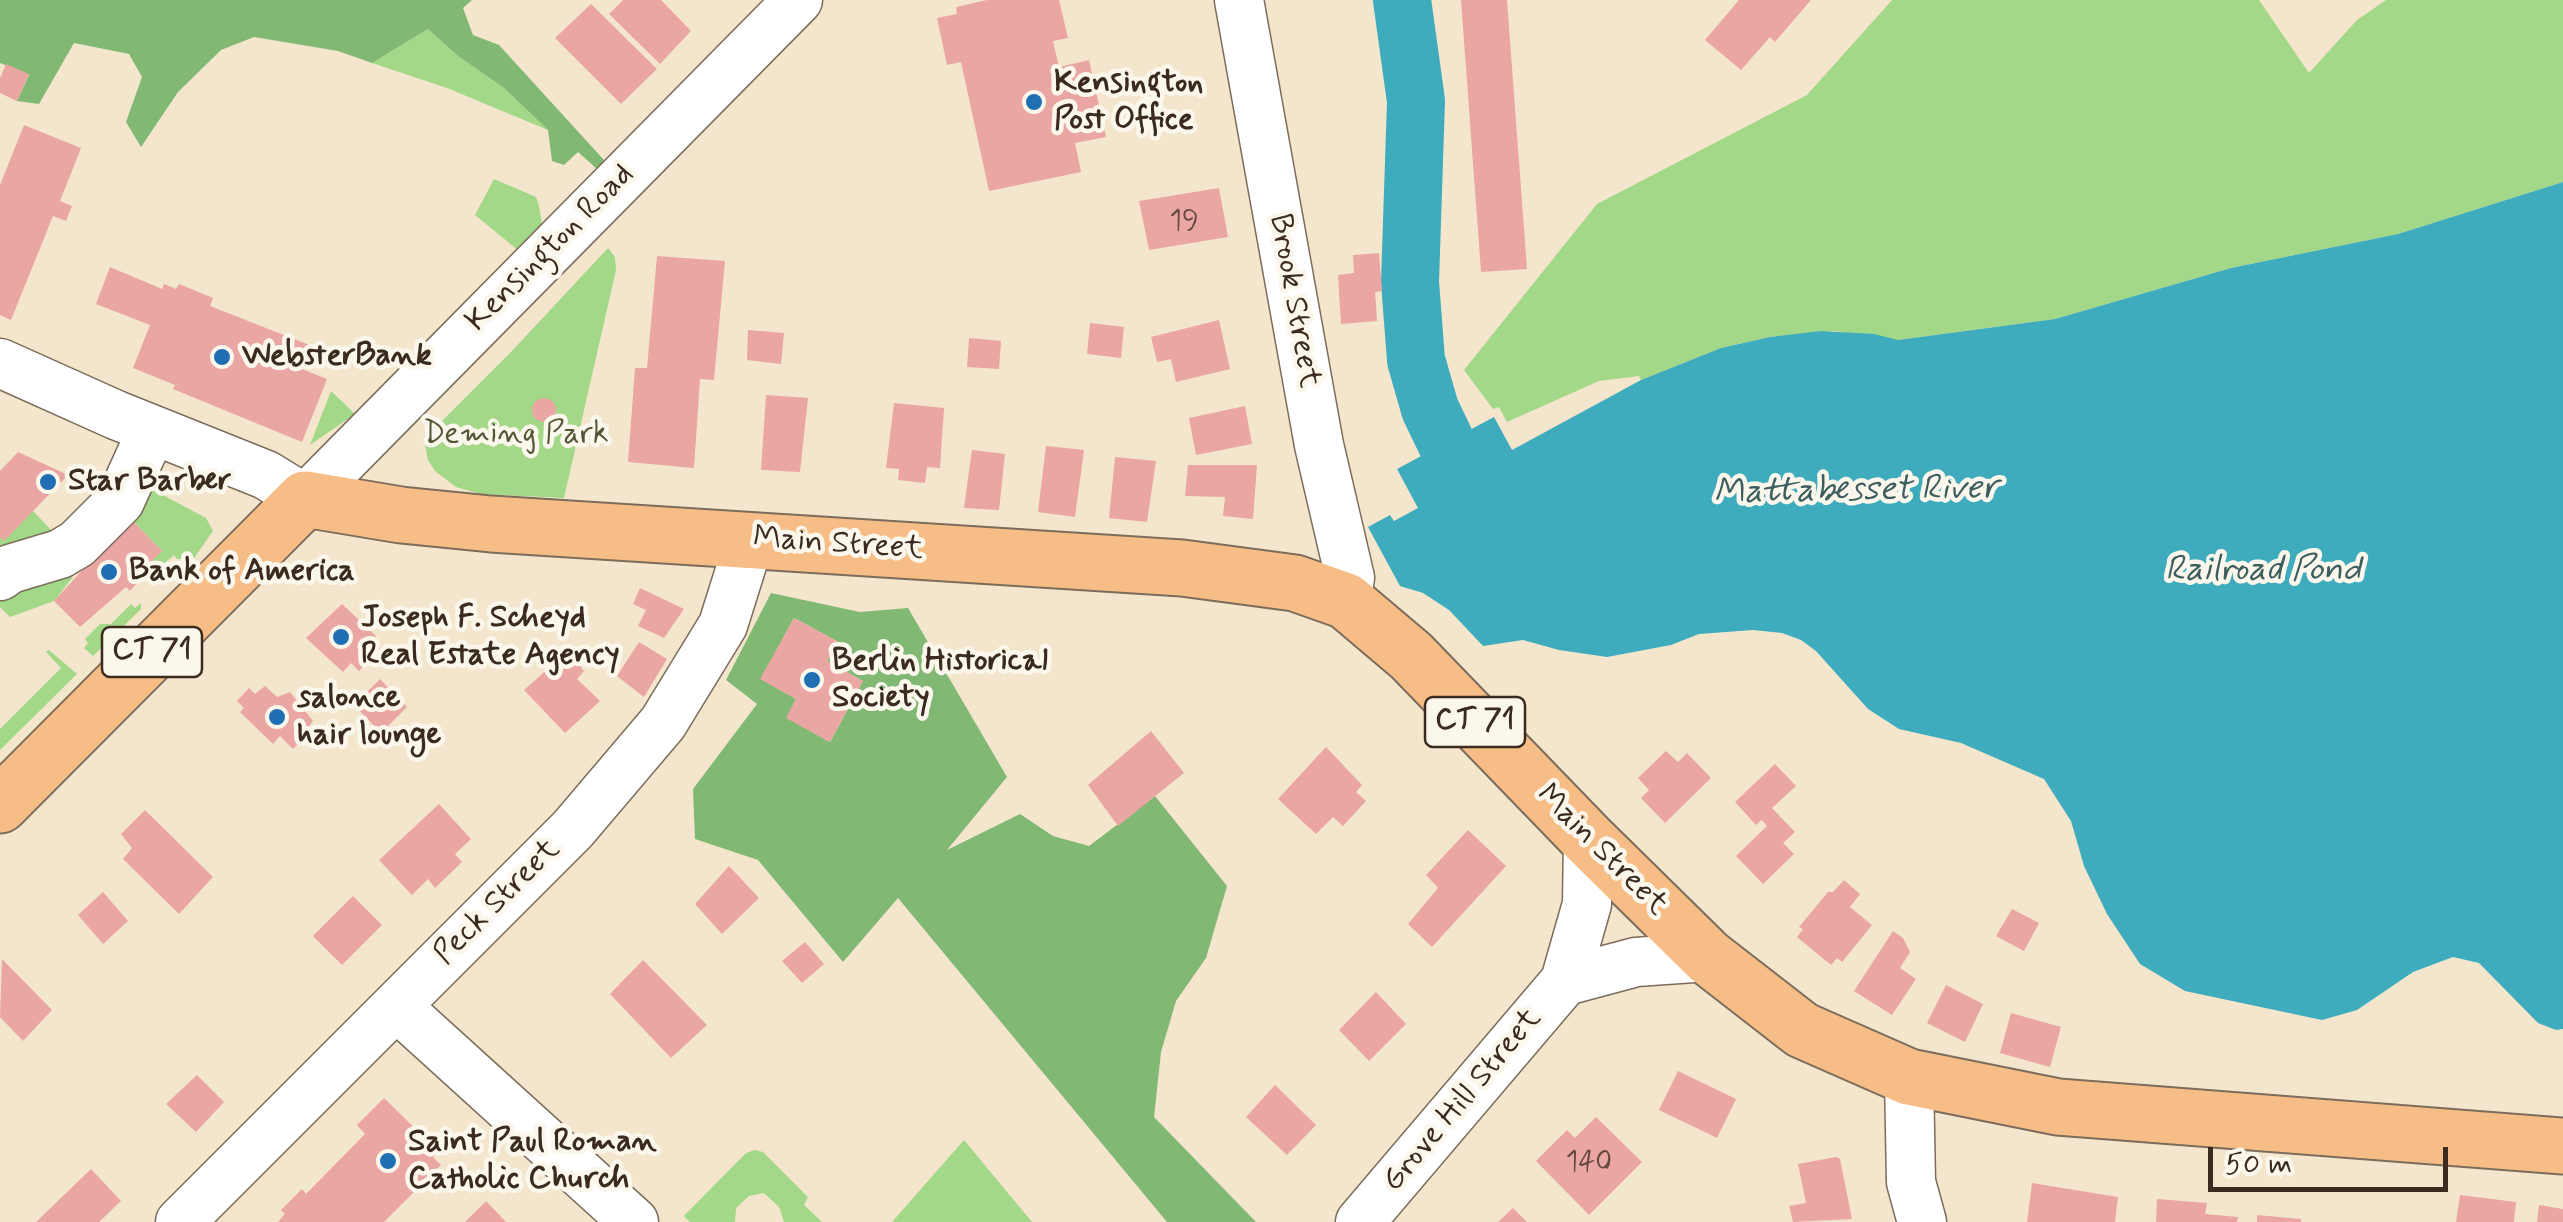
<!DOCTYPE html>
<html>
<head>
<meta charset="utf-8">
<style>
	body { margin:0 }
	#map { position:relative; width:2563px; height:1222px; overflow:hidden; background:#f4e6cd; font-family:Mynerve,sans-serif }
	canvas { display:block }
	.scale { position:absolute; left:2208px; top:1147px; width:240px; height:45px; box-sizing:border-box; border:5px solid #3b2a1e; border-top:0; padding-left:12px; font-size:30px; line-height:35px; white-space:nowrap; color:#3b2a1e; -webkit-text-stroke:8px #fbf7ec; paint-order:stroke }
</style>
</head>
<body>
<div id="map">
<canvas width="2563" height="1222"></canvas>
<div class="scale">50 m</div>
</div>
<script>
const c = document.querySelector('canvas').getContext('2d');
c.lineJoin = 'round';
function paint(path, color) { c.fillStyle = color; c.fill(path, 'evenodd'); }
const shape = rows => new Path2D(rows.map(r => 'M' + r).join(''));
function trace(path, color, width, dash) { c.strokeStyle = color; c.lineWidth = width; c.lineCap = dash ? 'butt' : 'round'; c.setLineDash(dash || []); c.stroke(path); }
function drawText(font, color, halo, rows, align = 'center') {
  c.font = font + ' Mynerve,sans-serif'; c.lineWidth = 9; c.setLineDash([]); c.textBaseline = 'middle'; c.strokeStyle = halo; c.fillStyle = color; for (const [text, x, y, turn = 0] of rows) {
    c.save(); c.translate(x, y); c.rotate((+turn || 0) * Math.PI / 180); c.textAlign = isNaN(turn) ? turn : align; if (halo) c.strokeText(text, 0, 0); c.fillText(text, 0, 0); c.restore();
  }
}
const green = shape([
	[1892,0,2259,0,2309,73,2357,20,2386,0,2563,0,2563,182,2398,234,2231,268,2055,319,1898,340,1834,331,1770,337,1721,348,1641,380,1639,376,1599,381,1507,422,1499,407,1493,409,1464,370,1597,204,1807,95],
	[428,29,458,56,504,88,548,130,447,88,372,63],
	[494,179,536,197,539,206,542,224,519,251,475,215],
	[608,248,615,257,616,270,564,498,481,494,456,487,435,471,428,460,425,445,429,434,511,352],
	[331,391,355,414,310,445],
	[148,487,206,518,213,531,194,558,177,559,174,555,143,581,136,576,162,551,131,519],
	[33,511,54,533,0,549,0,537],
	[63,568,73,577,54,601,10,617,0,607,0,593],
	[141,603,141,609,93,656,84,648,88,643,85,639,100,624,111,624,131,604,135,608],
	[49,650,77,674,0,750,0,729,61,668,46,652],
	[964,1140,1032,1222,892,1222],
	[755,1150,763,1152,808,1197,804,1205,822,1222,784,1222,779,1207,764,1193,749,1196,736,1208,735,1222,690,1222,684,1216,746,1153]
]);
const forest = shape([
	[0,0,472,0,463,8,473,35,499,45,604,160,597,169,578,152,564,165,552,161,548,130,504,88,458,56,428,29,372,63,338,51,254,37,221,50,178,92,141,147,126,122,142,77,129,54,74,43,39,104,17,101,29,75,0,63],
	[771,593,860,612,908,608,1007,777,947,850,1020,814,1053,836,1089,846,1155,796,1227,886,1206,958,1176,1001,1161,1052,1154,1117,1256,1222,1167,1222,898,898,843,962,758,860,695,839,693,789,757,704,726,680],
	[794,618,837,641,827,661,863,681,830,742,787,718,796,699,761,679]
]);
const water = shape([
	[2563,182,2563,1029,2556,1030,2538,1023,2479,963,2453,957,2413,972,2357,1010,2322,1020,2185,991,2140,964,2107,914,2084,866,2071,821,2044,779,1961,743,1899,729,1868,709,1816,651,1801,640,1782,633,1753,630,1699,634,1671,645,1607,657,1559,650,1523,640,1483,646,1449,610,1423,593,1400,586,1368,527,1390,515,1394,521,1418,508,1397,469,1494,417,1512,450,1641,380,1721,348,1770,337,1821,331,1874,334,1898,340,2055,319,2231,268,2398,234]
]);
const river = shape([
	[1402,0,1416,101,1410,282,1416,360,1430,409,1455,461,1472,482,1498,501]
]);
const building = shape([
	[623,0,661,0,691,31,660,64,609,14],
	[987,0,1059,0,1068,38,1053,41,1059,67,1089,60,1106,137,1075,143,1081,172,989,191,961,62,947,65,937,18,957,14,956,7],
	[1461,0,1507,0,1527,269,1481,272],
	[1739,0,1811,0,1775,42,1770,37,1741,70,1705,40],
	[591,4,657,69,621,104,555,38],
	[6,64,29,74,17,101,0,93,0,78],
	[24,125,81,148,60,201,72,206,66,221,53,216,11,320,0,315,0,185],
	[1219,188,1228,237,1149,250,1139,201],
	[1379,253,1382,291,1375,292,1377,321,1341,324,1338,275,1354,273,1353,255],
	[657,256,725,261,714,380,700,379,694,468,628,462,635,368,647,368],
	[110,267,162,289,164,284,176,289,179,284,213,298,210,306,312,346,302,369,327,379,302,442,173,389,175,385,133,368,150,325,96,304],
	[1219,320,1230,369,1176,382,1171,359,1157,362,1151,337],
	[1090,323,1124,327,1121,358,1087,354],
	[748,330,784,333,781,364,747,360],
	[969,338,1001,341,999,369,967,367],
	[766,395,808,398,800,472,761,470],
	'532 410a12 12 0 1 1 24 0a12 12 0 1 1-24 0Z',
	[894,403,944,408,940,468,927,467,925,483,898,480,899,469,886,468],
	[1245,406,1252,444,1196,455,1189,418],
	[1046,446,1084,450,1075,517,1038,512],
	[972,450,1005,454,999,510,964,508],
	[18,452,68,475,4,541,0,537,0,471],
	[1115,457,1156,461,1147,522,1109,518],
	[1188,465,1257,465,1253,519,1223,516,1225,497,1185,496],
	[130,518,162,551,134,579,137,583,130,591,126,587,80,627,54,601],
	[640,588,684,609,664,638,638,626,646,610,633,604],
	[342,604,376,636,373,640,383,650,368,666,365,664,359,671,351,663,343,672,306,638],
	[794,618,837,641,827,661,863,681,830,742,786,718,796,699,760,679],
	[639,642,667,659,644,697,617,676],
	[568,651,584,671,577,679,600,701,565,733,524,690],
	[380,679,407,707,381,733,354,705],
	[265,686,277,697,290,692,313,721,307,729,310,732,293,749,280,736,273,744,240,712,244,708,237,701,249,688,255,694],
	[1151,731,1184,773,1118,826,1088,785],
	[1326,747,1362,785,1356,792,1366,801,1343,826,1333,817,1316,834,1278,799],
	[1666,751,1678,762,1687,753,1711,778,1665,823,1641,798,1649,790,1638,778],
	[1775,764,1796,786,1772,808,1795,832,1783,843,1794,854,1763,884,1736,856,1767,826,1762,820,1756,825,1735,802],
	[439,804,471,839,455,854,462,862,435,888,428,879,412,895,379,860],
	[145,810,213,877,179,914,123,859,132,848,121,834],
	[1468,830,1506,866,1432,947,1408,924,1438,888,1426,875],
	[729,866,759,898,722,934,695,904],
	[1844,880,1860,894,1850,907,1872,925,1842,962,1837,958,1831,965,1797,937,1803,929,1799,927,1828,892,1833,892],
	[103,892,128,921,103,944,78,915],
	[353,896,382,925,342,965,313,936],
	[2012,909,2039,923,2024,951,1996,936],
	[1893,931,1903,938,1910,952,1900,968,1916,979,1892,1015,1854,991],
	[805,942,824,964,802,983,782,961],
	[2,959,52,1010,23,1041,0,1017],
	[643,960,707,1025,671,1058,610,994],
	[1946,985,1983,1004,1965,1042,1927,1023],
	[1376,992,1406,1024,1369,1061,1339,1030],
	[2011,1013,2061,1027,2050,1067,2000,1053],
	[1678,1071,1736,1099,1717,1138,1659,1110],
	[197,1075,224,1102,196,1132,166,1104],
	[1275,1085,1316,1125,1287,1155,1246,1117],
	[384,1098,439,1152,433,1157,441,1165,384,1222,278,1222,285,1214,281,1210,302,1189,306,1194,365,1134,357,1125],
	[1596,1117,1642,1162,1589,1215,1536,1161,1567,1130,1575,1138],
	[1836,1157,1840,1159,1852,1219,1793,1222,1789,1206,1806,1203,1798,1164],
	[91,1169,121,1201,99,1222,36,1222],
	[2032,1183,2118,1197,2115,1222,2027,1222],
	[2460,1195,2516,1202,2514,1222,2456,1222],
	[2157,1199,2207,1203,2205,1214,2238,1217,2237,1222,2156,1222],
	[486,1201,506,1222,465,1222],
	[2539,1205,2563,1209,2563,1222,2537,1222],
	[1513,1208,1527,1222,1498,1222],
	[2257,1215,2301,1219,2301,1222,2257,1222]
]);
const minor = shape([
	[1239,0,1319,445,1350,578,1346,601],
	[0,363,116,415,266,475,305,499],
	[305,499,798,0],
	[0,576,10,569,60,554,77,544,120,501,152,430],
	[1565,981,1587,904,1588,839],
	[396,1006,634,1222],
	[1909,1077,1911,1182,1922,1222],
	[180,1222,573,829,663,723,723,625,750,539],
	[1360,1222,1565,981,1636,962,1708,957]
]);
const major = shape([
	[0,805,305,499,401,515,491,524,1182,568,1295,583,1346,601,1411,656,1588,839,1708,957,1802,1030,1909,1077,2058,1107,2563,1146]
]);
const markers = [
	[1034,102,10,"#1f6fb2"],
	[222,357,10,"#1f6fb2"],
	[48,482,10,"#1f6fb2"],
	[109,572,10,"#1f6fb2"],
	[341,637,10,"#1f6fb2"],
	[812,680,10,"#1f6fb2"],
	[277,717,10,"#1f6fb2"],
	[388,1161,10,"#1f6fb2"]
];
const numberNames = [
	["19",1184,223],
	["140",1589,1164]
];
const shields = [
	[152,652,100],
	[1475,722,100]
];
const shieldNames = [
	["CT 71",152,652],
	["CT 71",1475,722]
];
const poiNames = [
	["Kensington",1054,84],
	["Post Office",1054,121],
	["WebsterBank",242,357],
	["Star Barber",68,482],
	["Bank of America",129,572],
	["Joseph F. Scheyd",361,619],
	["Real Estate Agency",361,656],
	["Berlin Historical",832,662],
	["Society",832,699],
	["salonce",297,699],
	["hair lounge",297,736],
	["Saint Paul Roman",408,1143],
	["Catholic Church",408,1180]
];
const streetNames = [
	["Kensington Road",551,249,-45],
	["Brook Street",1293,301,80],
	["Main Street",838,545,4],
	["Main Street",1601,851,45],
	["Peck Street",498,903,-45],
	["Grove Hill Street",1463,1101,-50]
];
const parkNames = [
	["Deming Park",516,435]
];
const waterNames = [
	["Mattabesset River",1856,492,-1],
	["Railroad Pond",2263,572]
];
paint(green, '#a2d888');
paint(forest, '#81b874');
paint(water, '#3facbe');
trace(river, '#3facbe', 58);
paint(building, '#eaa6a2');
trace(minor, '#7c6c5b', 51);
trace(major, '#7c6c5b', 59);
trace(minor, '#fff', 48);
trace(major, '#f6be86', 55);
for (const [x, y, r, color] of markers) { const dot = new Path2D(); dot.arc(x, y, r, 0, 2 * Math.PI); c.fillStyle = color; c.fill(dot); trace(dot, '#fbf7ec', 4); }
drawText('28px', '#67493f', null, numberNames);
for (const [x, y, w] of shields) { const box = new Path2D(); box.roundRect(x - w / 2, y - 25, w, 50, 8); c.fillStyle = '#fbf7ec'; c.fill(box); trace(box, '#3b2a1e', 2.5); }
drawText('bold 30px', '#3b2a1e', null, shieldNames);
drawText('bold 32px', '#3b2a1e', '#fbf7ec', poiNames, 'left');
drawText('32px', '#3b2a1e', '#fbf7ec', streetNames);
drawText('32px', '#555638', '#fbf7ec', parkNames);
drawText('italic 35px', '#3d5e5e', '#fbf7ec', waterNames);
</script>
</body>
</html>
